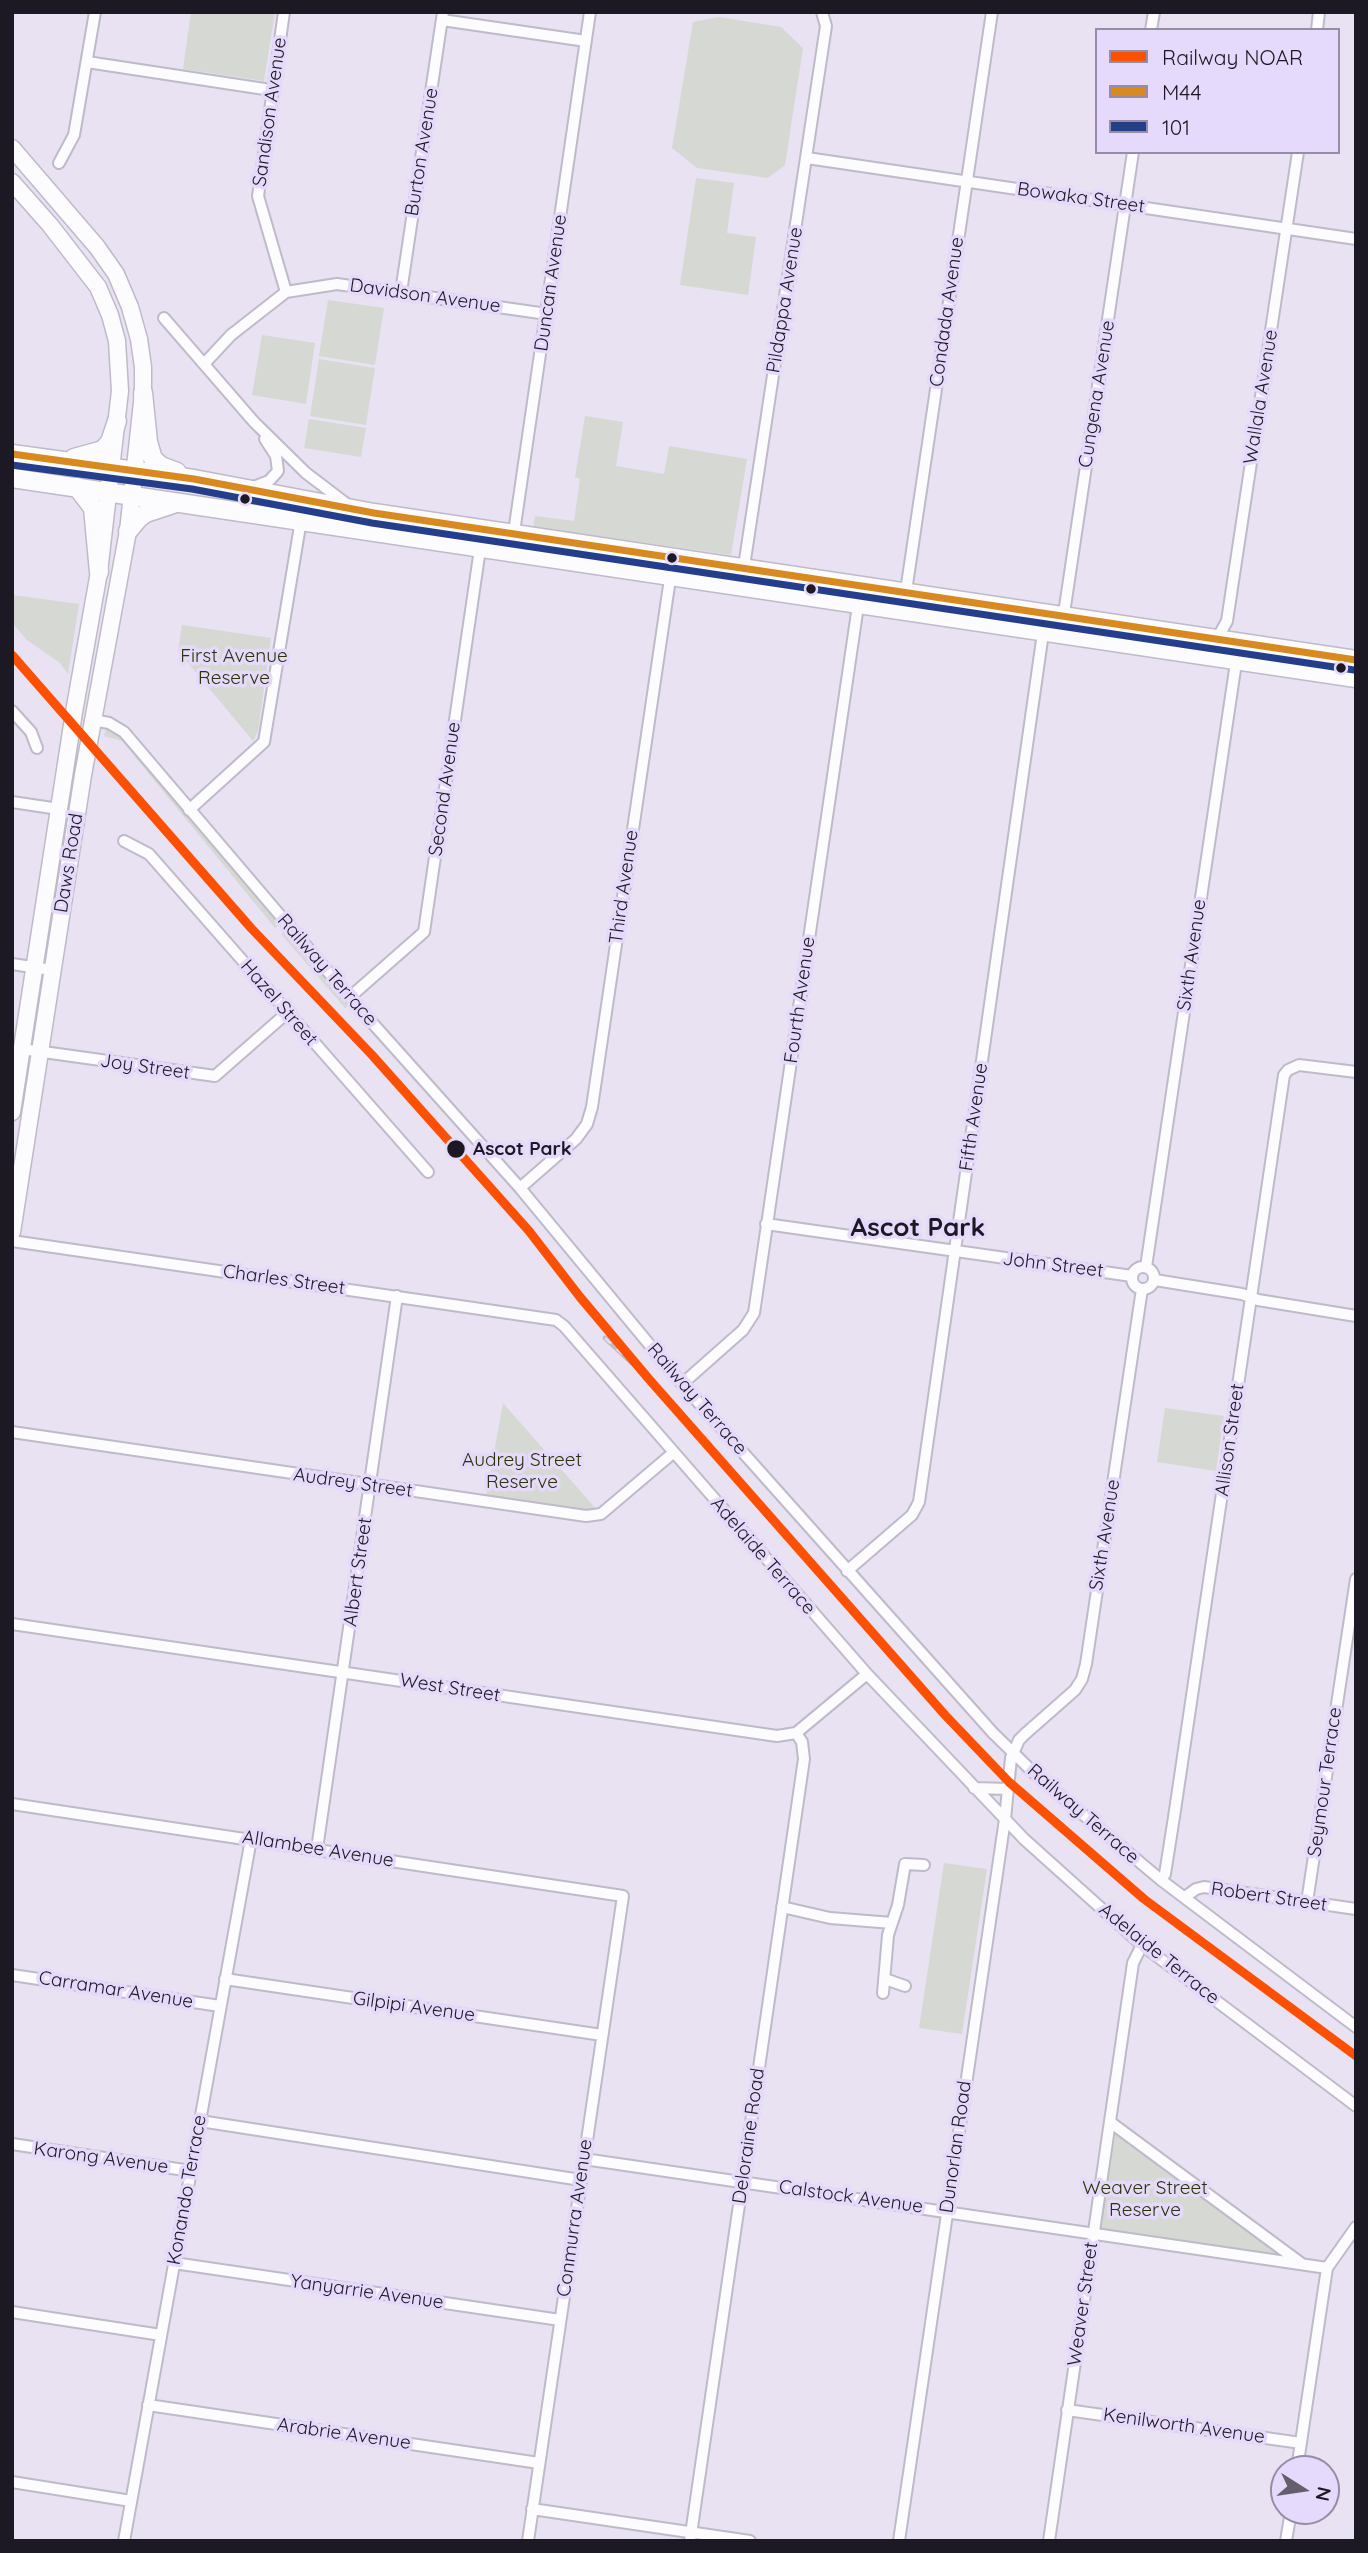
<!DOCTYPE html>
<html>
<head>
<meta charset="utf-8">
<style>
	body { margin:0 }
	#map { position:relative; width:1368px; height:2553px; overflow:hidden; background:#e8e2f3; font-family:Quicksand,sans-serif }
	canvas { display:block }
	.frame { position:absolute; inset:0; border:14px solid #1c1824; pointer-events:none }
	.legend { position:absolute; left:1095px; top:28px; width:245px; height:126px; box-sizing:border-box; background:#e5dafb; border:2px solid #958ca5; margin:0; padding:9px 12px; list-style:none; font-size:21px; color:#1c1824 }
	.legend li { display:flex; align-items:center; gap:14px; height:35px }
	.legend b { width:35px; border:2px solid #958ca5 }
	.north { position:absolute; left:1270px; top:2455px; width:70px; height:70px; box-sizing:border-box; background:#e5dafb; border:2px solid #958ca5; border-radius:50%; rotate:102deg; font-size:19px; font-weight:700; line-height:28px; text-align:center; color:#1c1824 }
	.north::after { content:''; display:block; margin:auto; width:24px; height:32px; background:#635f6c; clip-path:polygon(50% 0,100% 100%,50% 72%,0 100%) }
</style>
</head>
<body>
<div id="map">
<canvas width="1368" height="2553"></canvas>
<div class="frame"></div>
<ul class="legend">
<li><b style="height:9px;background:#fe5000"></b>Railway NOAR</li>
<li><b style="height:9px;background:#d8891f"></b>M44</li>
<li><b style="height:9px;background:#243e8c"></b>101</li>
</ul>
<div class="north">N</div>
</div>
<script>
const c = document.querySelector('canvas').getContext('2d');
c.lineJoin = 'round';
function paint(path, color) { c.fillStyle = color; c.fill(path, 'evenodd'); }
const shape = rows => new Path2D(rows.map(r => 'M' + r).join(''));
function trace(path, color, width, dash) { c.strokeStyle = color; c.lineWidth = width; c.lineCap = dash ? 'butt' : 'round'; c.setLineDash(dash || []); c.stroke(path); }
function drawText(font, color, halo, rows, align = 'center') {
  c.font = font + ' Quicksand,sans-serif'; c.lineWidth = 7; c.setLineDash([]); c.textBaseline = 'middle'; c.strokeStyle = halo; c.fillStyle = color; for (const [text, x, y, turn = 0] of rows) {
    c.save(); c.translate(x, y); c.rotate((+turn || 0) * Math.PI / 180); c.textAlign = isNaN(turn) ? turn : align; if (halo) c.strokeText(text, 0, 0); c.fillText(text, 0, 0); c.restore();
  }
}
const green = shape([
	[191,12,275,12,264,81,183,69],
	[719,17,781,27,803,48,785,165,768,178,697,168,672,148,693,22],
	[696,178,734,183,727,233,756,237,748,295,680,285],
	[328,300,384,308,375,365,319,356],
	[262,335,315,343,306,404,252,395],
	[319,359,375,368,366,425,310,416],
	[585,416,623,422,616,466,664,474,669,446,747,459,731,555,533,527,535,516,574,521,580,479,575,477],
	[309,419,366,428,361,457,304,448],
	[12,595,79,604,68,674,60,663,27,640,12,623],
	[182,625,271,638,258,731,253,741,178,651],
	[106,729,118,733,125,741,280,924,275,928,122,741,104,736],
	[285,931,350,1004,345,1008,281,934],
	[503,1403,597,1510,588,1512,486,1496],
	[1165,1408,1224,1416,1216,1471,1157,1462],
	[944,1863,987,1869,962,2034,919,2028],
	[1116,2131,1283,2257,1100,2229]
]);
const street = shape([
	[284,12,258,196,286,292],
	[442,20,586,41],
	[1151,30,1154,12],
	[1317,30,1319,12],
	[87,62,271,90],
	[807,158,1356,239],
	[59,163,74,135,95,12],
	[401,292,443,12],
	[164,318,254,422,306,473,348,505],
	[204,364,231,335,286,292,337,284,547,314],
	[251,488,269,481,278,471,276,456,265,439],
	[513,539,590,12],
	[743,573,826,26,822,12],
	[905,598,992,12],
	[1063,620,1133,152],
	[1217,639,1227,621,1298,152],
	[12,711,31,732,37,748],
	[93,720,109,723,124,732,359,1008,520,1188,682,1384,993,1733,1036,1775,1161,1880,1356,2027],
	[12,802,59,809],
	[189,810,264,742,301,520],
	[124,841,149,854,428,1172],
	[12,964,52,970],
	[350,997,424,932,480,549],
	[22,1049,215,1076,288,1012],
	[520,1188,576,1139,587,1124,592,1107,671,572],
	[766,1224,1132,1276],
	[12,1241,556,1320,564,1326,867,1674,1024,1839,1142,1945,1356,2106],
	'1132 1278a11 11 0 1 1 22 0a11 11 0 1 1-22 0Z',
	[1146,1267,1237,656],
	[1155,1280,1242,1294,1258,1300,1356,1316],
	[682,1384,743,1330,754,1313,859,599],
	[12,1432,586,1516,601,1514,673,1453],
	[847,1571,912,1515,919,1502,1043,633],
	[12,1624,777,1736,796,1733,867,1674],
	[974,1788,1008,1789],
	[12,1804,623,1896,528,2541],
	[317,1849,397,1296],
	[1161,1880,1165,1874,1174,1817,1284,1075,1288,1070,1299,1065,1356,1072],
	[1185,1897,1196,1889,1204,1887,1356,1909],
	[1307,1902,1356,1579],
	[782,1907,830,1918,892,1923],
	[12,1975,220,2006],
	[225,1979,602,2035],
	[885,1979,905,1986],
	[883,1993,888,1935,898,1905,905,1864,924,1865],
	[200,2121,581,2180],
	[1110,2122,1302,2264],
	[12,2144,191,2171],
	[584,2159,1327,2268],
	[174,2263,560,2320],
	[12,2312,161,2335],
	[148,2405,539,2463],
	[1067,2410,1301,2443],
	[1297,2469,1327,2268,1356,2227],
	[12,2482,131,2501],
	[532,2509,750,2541],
	[124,2541,251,1839],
	[690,2541,804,1759,802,1742,796,1733],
	[899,2541,1005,1819,1011,1758,1019,1740,1025,1734,1075,1690,1082,1679,1086,1664,1142,1289],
	[1049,2541,1133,1963,1142,1945],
	[1286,2541,1291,2511]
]);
const secondary = shape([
	[12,148,97,247,116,274,130,307,139,339,143,367,143,393,128,531,83,775,12,1232],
	[12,182,50,225,98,287,110,315,117,341,120,391,99,572,74,712,12,1112]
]);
const primary = shape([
	[143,393,148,442,153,459,161,466,177,472],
	[12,454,194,479,374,513,1356,660],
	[74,458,103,450,110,442,117,421],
	[12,478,1356,678],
	[77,487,93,508,99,572],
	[128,531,139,518,146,513,173,504]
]);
const rail = shape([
	[605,1338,648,1378]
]);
const bus1 = shape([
	[12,454,194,479,374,513,1356,660]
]);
const bus2 = shape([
	[12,465,192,489,372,523,1354,670]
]);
const rail1 = shape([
	[12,655,251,928,372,1055,529,1231,580,1297,648,1378,945,1715,1009,1782,1144,1899,1356,2056]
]);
const markers = [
	[245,499,6,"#1c1824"],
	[672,558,6,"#1c1824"],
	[811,589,6,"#1c1824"],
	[1341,668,6,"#1c1824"],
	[456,1149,10,"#1c1824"]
];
const streetNames = [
	["Sandison Avenue",270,112,-82],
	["Burton Avenue",422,152,-81],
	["Bowaka Street",1081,198,8],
	["Duncan Avenue",551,283,-82],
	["Davidson Avenue",425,296,8],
	["Pildappa Avenue",785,300,-81],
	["Condada Avenue",947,312,-82],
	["Cungena Avenue",1097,394,-81],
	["Wallala Avenue",1261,397,-81],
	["Second Avenue",445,789,-82],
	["Daws Road",69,863,-81],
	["Third Avenue",624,887,-82],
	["Sixth Avenue",1192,955,-82],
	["Railway Terrace",327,970,49],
	["Fourth Avenue",800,1000,-82],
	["Hazel Street",279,1003,49],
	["Joy Street",145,1067,8],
	["Fifth Avenue",974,1117,-82],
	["John Street",1053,1265,7],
	["Charles Street",284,1280,8],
	["Railway Terrace",697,1399,49],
	["Allison Street",1230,1440,-82],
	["Audrey Street",353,1483,8],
	["Sixth Avenue",1105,1535,-81],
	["Adelaide Terrace",763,1556,49],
	["Albert Street",358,1572,-82],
	["West Street",450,1688,9],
	["Seymour Terrace",1325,1782,-82],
	["Railway Terrace",1083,1814,41],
	["Allambee Avenue",318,1849,9],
	["Robert Street",1269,1897,8],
	["Adelaide Terrace",1159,1954,39],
	["Carramar Avenue",116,1990,9],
	["Gilpipi Avenue",414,2007,8],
	["Deloraine Road",749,2136,-82],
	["Dunorlan Road",956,2147,-82],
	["Karong Avenue",101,2158,8],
	["Konando Terrace",187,2190,-80],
	["Calstock Avenue",851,2197,8],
	["Conmurra Avenue",575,2218,-82],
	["Yanyarrie Avenue",367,2292,8],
	["Weaver Street",1083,2304,-82],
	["Kenilworth Avenue",1184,2426,8],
	["Arabrie Avenue",344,2434,8]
];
const parkNames = [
	["First Avenue",234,656],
	["Reserve",234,678],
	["Audrey Street",522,1460],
	["Reserve",522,1482],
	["Weaver Street",1145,2188],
	["Reserve",1145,2210]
];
const stopNames = [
	["Ascot Park",473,1149]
];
const districtNames = [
	["Ascot Park",918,1228]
];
paint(green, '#d6d8d3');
trace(street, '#bfbac8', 14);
trace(secondary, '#bfbac8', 19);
trace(primary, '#bfbac8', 21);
trace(street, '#fcfbfd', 10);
trace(secondary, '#fcfbfd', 16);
trace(primary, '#fcfbfd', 18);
trace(rail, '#bfbdc3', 5);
trace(rail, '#e5dafb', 2.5, [8]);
trace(bus1, '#d8891f', 7);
trace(bus2, '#243e8c', 7);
trace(rail1, '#fe5000', 9);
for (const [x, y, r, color] of markers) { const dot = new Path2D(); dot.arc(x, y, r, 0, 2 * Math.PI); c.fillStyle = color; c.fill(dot); trace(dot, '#e5dafb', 2.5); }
drawText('19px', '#1c1824', '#e5dafb', streetNames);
drawText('19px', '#283306', '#e5dafb', parkNames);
drawText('bold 19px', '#1c1824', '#e5dafb', stopNames, 'left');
drawText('bold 26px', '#1c1824', '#e5dafb', districtNames);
</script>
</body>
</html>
